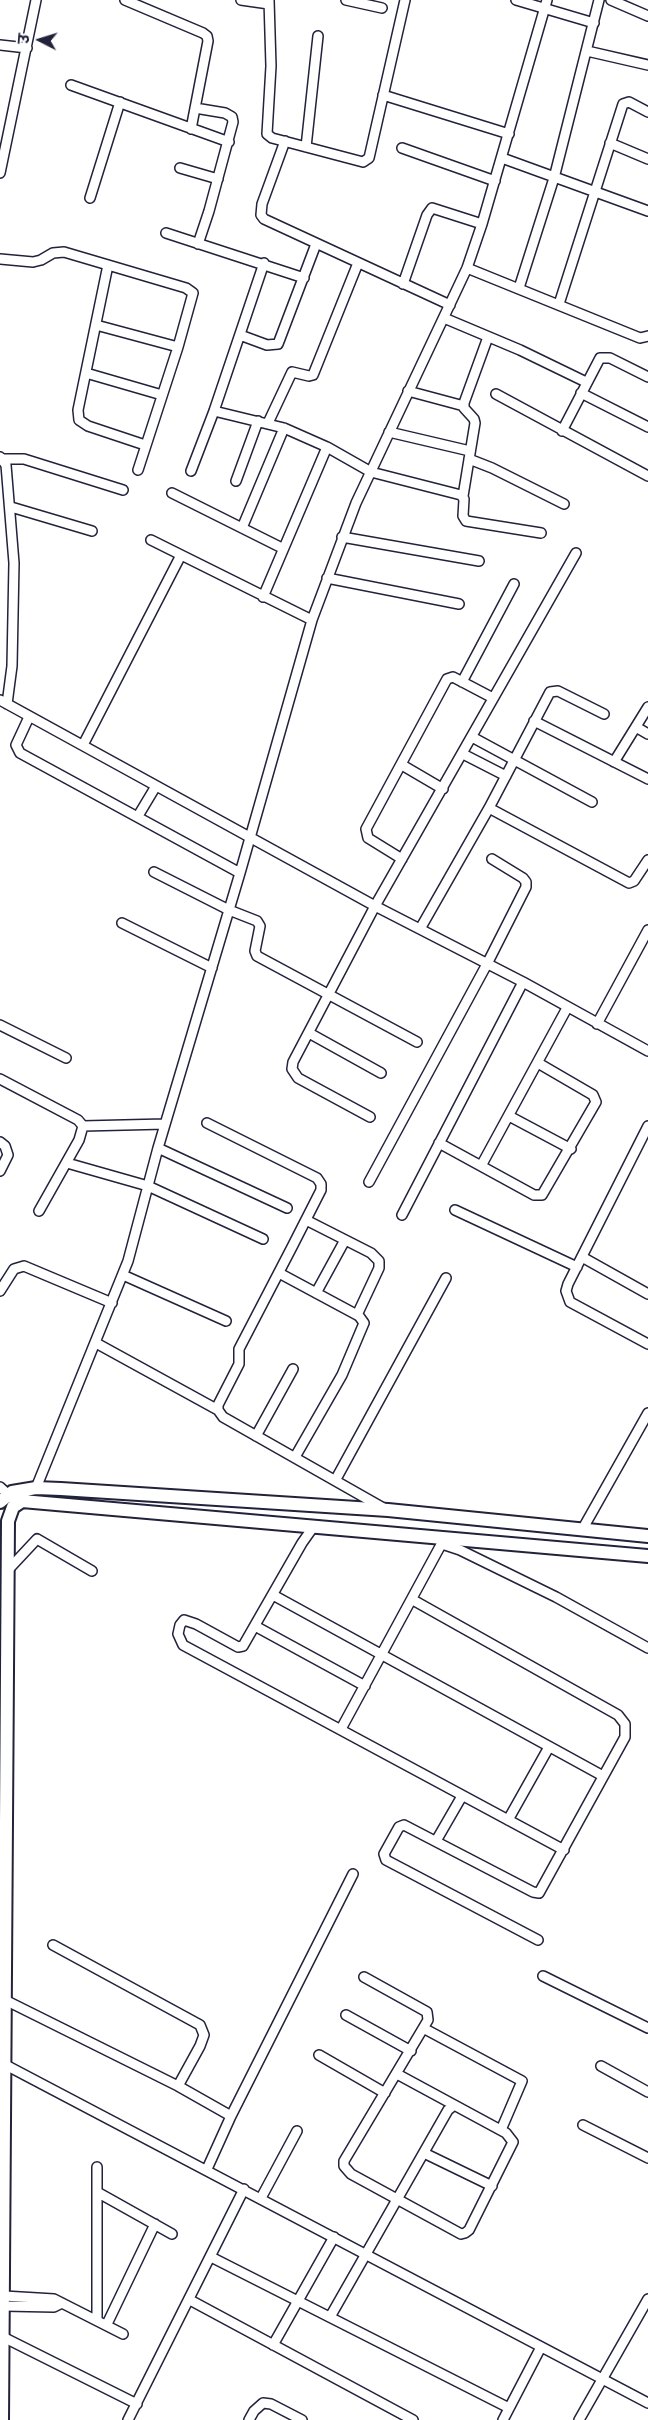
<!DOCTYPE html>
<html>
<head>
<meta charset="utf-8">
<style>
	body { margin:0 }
	#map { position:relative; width:648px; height:2420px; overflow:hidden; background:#fff; font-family:Itim,"Playpen Sans Deva",sans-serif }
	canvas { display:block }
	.north { position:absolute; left:15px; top:15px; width:50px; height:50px; -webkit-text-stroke:4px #fff; paint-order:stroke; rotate:275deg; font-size:14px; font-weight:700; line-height:20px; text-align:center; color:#22223b }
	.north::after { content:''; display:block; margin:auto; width:18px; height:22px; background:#22223b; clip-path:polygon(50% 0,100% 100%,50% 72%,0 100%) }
</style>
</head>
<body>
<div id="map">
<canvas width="648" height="2420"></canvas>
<div class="north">उ</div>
</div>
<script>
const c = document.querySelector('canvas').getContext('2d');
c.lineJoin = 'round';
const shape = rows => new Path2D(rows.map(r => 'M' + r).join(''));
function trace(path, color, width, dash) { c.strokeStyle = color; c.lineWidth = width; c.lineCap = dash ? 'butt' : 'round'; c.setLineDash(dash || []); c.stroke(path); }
const street = shape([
	[125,0,203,33,207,36,208,41,191,129],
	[241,0,269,4],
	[269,0,271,66,267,134,272,138,363,162,369,158,405,0],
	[346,0,382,8],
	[516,0,594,23],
	[611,0,648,16],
	[0,45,27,48],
	[587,51,648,65],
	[71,85,229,142],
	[383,95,509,134],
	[195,108,225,113,232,117,233,122,209,211,198,244],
	[285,141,262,204,261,215,264,219,450,305],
	[610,143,648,159],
	[306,147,318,36],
	[402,148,495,181],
	[502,158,648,211],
	[180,168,218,179],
	[0,173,36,0],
	[90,198,120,102],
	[166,233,304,278],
	[0,259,33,262,41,260,53,253,64,252,186,288,193,293,178,347,138,470],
	[108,265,78,410,79,420,88,426,145,445],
	[467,268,640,338,648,336],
	[403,284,427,215,432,208,482,224],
	[519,288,554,178,599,0],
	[559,304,623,104,629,102,648,112],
	[444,318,520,350,586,382],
	[96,325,178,347],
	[240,335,267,345,278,344,316,244],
	[86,373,162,395],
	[408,391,464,406],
	[581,393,648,427],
	[496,394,648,476],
	[214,411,284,428,327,447,371,472,461,495,464,499,463,516,466,521,541,533],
	[268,423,292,372,309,376,313,375,358,263],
	[562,431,600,358,610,358,648,377],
	[389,432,470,451],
	[0,457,6,465,14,563,12,666,7,704],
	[4,459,24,459,123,490],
	[469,459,492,468,564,504],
	[191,471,214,411,264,263],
	[236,481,258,421],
	[172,493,282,548],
	[463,496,475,423,474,419,464,408,464,403,488,337],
	[11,507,92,531],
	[242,528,284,428],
	[342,537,479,561],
	[151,540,312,620],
	[327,578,459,604],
	[263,597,327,447],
	[462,682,514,584],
	[0,700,375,906,523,982,648,1051],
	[29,717,16,745,20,753,240,873],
	[534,721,648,779],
	[636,727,648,734],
	[472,737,592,802],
	[83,745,181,555],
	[463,754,506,776],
	[614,762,648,707],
	[402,765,443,789],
	[489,808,629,883,634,881,648,860],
	[138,816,156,786],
	[402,859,368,838,366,829,447,679,453,677,493,698],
	[154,872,229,910,257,921,260,926,255,951,257,956,417,1042],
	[122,923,212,968],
	[420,929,489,808,550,692,558,691,604,714],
	[597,1024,648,930],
	[0,1025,66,1058],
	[309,1033,381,1073],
	[0,1079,78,1120,83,1126,79,1140,39,1211],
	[509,1116,571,1149],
	[370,1117,298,1078,292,1069,293,1062,375,906,576,553],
	[207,1123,317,1178,321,1184,321,1190,292,1247,239,1349,239,1364,218,1405,218,1410],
	[83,1126,165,1124],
	[648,1126,568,1284,566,1291,570,1302,648,1344],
	[0,1142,5,1146,8,1155,0,1171],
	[439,1143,534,1195,542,1195,596,1102,593,1095,538,1063],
	[158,1148,287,1208],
	[67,1163,148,1186,263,1239],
	[481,1166,567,1008],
	[369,1182,487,964,526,887,526,882,523,878,492,859],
	[455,1210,577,1267],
	[402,1215,523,982],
	[306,1220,371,1253,379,1261,379,1268,357,1315],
	[582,1257,648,1294],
	[279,1273,359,1316,364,1323,342,1375,295,1457],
	[123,1275,226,1321],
	[0,1291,14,1269,24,1266,112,1303],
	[316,1293,345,1240],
	[96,1343,218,1410,223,1417,385,1509],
	[256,1436,293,1369],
	[336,1479,446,1278],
	[0,1487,13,1499],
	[36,1488,128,1261,158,1148,240,873,312,620,356,503,467,268,482,224,547,0],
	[314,1526,302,1543,243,1646,238,1647,196,1624,184,1620,180,1625,178,1634,183,1645,564,1850],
	[582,1530,648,1413],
	[442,1544,460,1550,556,1597,648,1648],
	[8,1570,37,1539,92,1571],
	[273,1595,603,1776],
	[413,1600,618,1715,625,1724,625,1737,539,1893,533,1892,404,1825,399,1827,384,1854,386,1860,538,1940],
	[255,1626,365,1686],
	[341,1729,443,1541],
	[508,1820,549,1747],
	[436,1841,462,1796],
	[53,1945,200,2025,204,2035,200,2046,178,2086],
	[543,1976,648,2028],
	[364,1977,427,2012,428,2020,344,2161,344,2166,351,2174,461,2234,465,2233,469,2230,513,2142,506,2133,397,2074],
	[0,1999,5,2000,178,2086,231,2116],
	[346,2015,411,2051],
	[425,2029,522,2081,501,2130],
	[319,2055,385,2093],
	[0,2062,648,2403],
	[601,2066,648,2092],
	[583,2125,648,2158],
	[424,2153,492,2186],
	[97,2167,97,2320],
	[207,2169,231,2116,353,1874],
	[97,2192,172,2234],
	[261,2198,297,2131],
	[211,2257,509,2408],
	[4,2296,54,2299,123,2334],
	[190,2300,413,2420],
	[4,2306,54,2307,62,2303],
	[330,2317,448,2110,453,2106],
	[107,2324,155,2224],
	[3,2337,137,2404],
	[273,2345,334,2237],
	[128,2420,244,2189],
	[249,2420,254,2411,263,2403,271,2404,302,2420],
	[503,2420,541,2347],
	[579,2420,648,2299]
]);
const secondary = shape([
	[0,1502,12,1492,36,1488,61,1489,388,1510,648,1536],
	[2,2420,8,1521,13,1507,22,1501,648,1556]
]);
trace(street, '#22223b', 12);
trace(secondary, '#22223b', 16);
trace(street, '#fff', 9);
trace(secondary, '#fff', 12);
</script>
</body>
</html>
